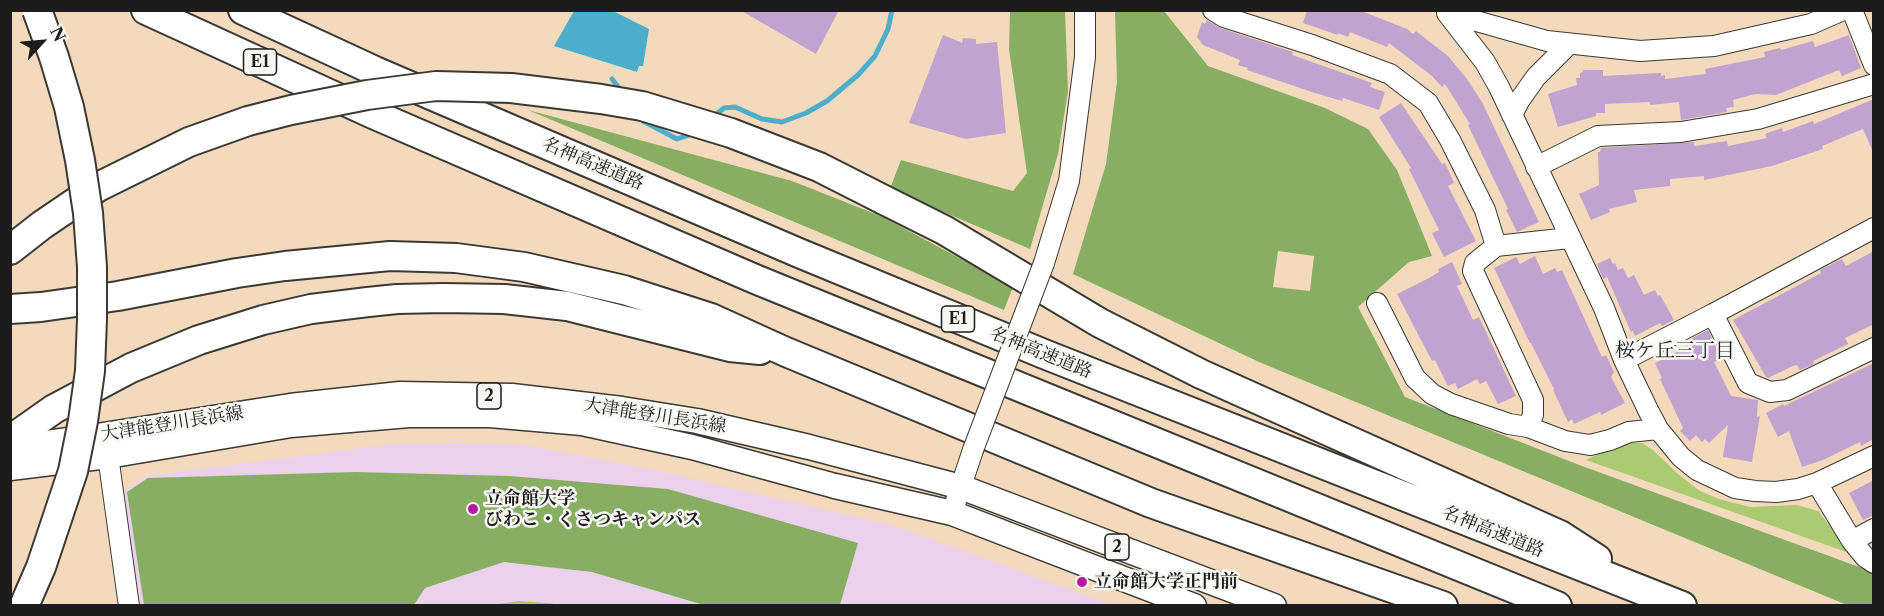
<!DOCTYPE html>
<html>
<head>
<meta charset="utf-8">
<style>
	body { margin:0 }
	#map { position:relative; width:1884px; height:616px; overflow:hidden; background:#f3dabd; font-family:"Libre Caslon Text",serif }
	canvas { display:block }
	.frame { position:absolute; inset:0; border:12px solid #1c1c1c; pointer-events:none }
	.north { position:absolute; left:12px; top:12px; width:60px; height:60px; -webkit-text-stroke:4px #f6f6f2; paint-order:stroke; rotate:64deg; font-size:16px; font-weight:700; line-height:24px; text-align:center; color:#1c1c1c }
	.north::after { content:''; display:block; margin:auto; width:21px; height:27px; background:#1c1c1c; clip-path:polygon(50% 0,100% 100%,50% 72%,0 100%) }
</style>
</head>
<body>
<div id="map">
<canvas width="1884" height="616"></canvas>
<div class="frame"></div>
<div class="north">N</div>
</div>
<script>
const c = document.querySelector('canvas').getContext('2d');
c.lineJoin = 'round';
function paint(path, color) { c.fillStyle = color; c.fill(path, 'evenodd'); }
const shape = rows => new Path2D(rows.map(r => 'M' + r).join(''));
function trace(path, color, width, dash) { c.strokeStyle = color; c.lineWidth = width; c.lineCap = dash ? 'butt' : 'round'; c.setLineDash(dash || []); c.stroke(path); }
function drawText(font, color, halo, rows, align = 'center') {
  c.font = font + ' "Libre Caslon Text","Noto Serif JP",serif'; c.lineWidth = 5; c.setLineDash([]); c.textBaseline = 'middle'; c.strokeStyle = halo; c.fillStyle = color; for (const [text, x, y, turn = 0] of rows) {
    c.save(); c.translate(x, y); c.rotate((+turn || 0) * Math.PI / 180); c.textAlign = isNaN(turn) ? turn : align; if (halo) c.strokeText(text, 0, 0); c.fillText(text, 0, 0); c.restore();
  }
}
const built = shape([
	[457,443,524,445,659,471,895,526,1113,605,139,605,124,491,147,476,393,444]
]);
const green = shape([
	[1624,442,1642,443,1653,450,1678,474,1700,491,1719,499,1750,507,1797,505,1818,511,1852,554,1586,460],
	[519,601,548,603,561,605,490,605]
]);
const forest = shape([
	[1010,11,1065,11,1068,91,1058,154,1030,249,911,198,891,186,901,160,1013,191,1027,173,1009,49],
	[1115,11,1164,11,1208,66,1325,108,1368,129,1397,170,1432,256,1409,262,1358,307,1405,397,1582,466,1873,572,1873,605,1847,605,1259,362,1073,274,1106,164,1117,82],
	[1278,251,1314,256,1310,291,1273,287],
	[528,110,792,181,883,217,1013,287,1004,310],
	[356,472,509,476,668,489,858,543,840,605,704,605,592,572,504,562,425,588,414,605,144,605,127,492,148,478]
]);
const water = shape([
	[574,11,613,11,649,29,643,66,639,66,637,72,554,46]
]);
const stream = shape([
	[612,79,622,92],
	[640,117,643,121,677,139,695,133],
	[713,117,724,108,735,107,762,119,782,122,806,113,827,101,858,75,875,56,888,29,892,10]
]);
const building = shape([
	[740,10,839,10,816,54],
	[1307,10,1359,10,1407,29,1413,34,1416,31,1448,56,1467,79,1482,102,1539,222,1517,232,1506,210,1508,209,1468,125,1470,124,1445,84,1442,87,1432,76,1389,43,1387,47,1350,32,1348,37,1338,33,1338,35,1303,23],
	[1207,20,1220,28,1293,52,1292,55,1372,83,1370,87,1385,92,1379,110,1343,98,1342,101,1315,93,1247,70,1248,68,1238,65,1240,60,1203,45,1197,37,1202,22,1205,24],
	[943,35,962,43,963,38,976,39,976,44,997,42,1006,133,966,139,909,123],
	[1849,35,1861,68,1842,76,1839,70,1776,95,1755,94,1733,100,1734,107,1726,108,1727,112,1681,120,1679,102,1650,105,1650,102,1605,104,1605,113,1596,113,1596,116,1558,127,1548,94,1577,85,1576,78,1580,78,1580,73,1583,72,1583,70,1603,70,1603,76,1661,73,1661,76,1665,75,1665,79,1706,74,1705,69,1765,57,1764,52,1780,48,1781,50,1813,41,1815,47],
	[1874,99,1874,154,1863,129,1822,146,1823,149,1772,166,1704,180,1704,176,1670,179,1670,186,1634,190,1637,202,1609,209,1610,212,1591,220,1579,194,1599,185,1598,152,1600,152,1601,148,1694,142,1694,146,1727,141,1728,146,1767,138,1765,134,1782,128,1783,132,1813,121,1814,124],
	[1401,103,1442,164,1445,163,1454,183,1448,186,1476,241,1444,257,1432,233,1439,230,1409,169,1411,168,1379,117],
	[1874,251,1874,324,1845,338,1848,344,1813,361,1814,364,1800,370,1797,365,1793,366,1768,378,1766,377,1733,320,1821,273,1820,270,1842,259,1846,266],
	[1535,256,1543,274,1555,268,1557,272,1562,270,1602,357,1606,355,1614,372,1611,377,1625,403,1601,415,1600,412,1574,424,1572,419,1568,422,1553,390,1554,389,1531,343,1530,343,1494,268,1516,257,1520,264],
	[1610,258,1613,264,1615,263,1618,270,1623,268,1628,278,1634,275,1644,295,1655,290,1658,296,1660,295,1674,320,1662,326,1660,323,1635,336,1633,331,1631,332,1607,277,1603,279,1597,264],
	[1452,262,1462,284,1457,286,1473,320,1479,317,1516,396,1498,404,1486,381,1480,384,1477,379,1458,389,1455,383,1448,386,1435,360,1432,361,1397,294,1429,278,1439,272,1438,269],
	[1708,330,1722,359,1714,362,1731,396,1758,400,1757,417,1760,416,1752,462,1723,457,1728,425,1709,443,1705,439,1702,442,1696,435,1690,441,1680,431,1683,428,1660,379,1662,378,1655,363,1687,347,1685,342],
	[1874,363,1874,439,1861,446,1860,442,1823,460,1802,467,1789,431,1778,437,1766,413,1783,404,1784,406],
	[1874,480,1874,515,1863,520,1849,493]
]);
const minor = shape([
	[1213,10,1224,17,1312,45,1390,74,1428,103,1450,140,1485,210,1496,246],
	[1852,10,1874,65],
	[1447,13,1485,62,1499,87,1604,308,1624,360,1649,412,1658,429,1681,457,1697,470,1735,488,1755,491,1776,492,1798,489,1817,483,1874,456],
	[1448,13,1547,41,1640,51,1714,46,1811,24,1843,10],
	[1512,115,1519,101,1536,77,1569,44],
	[1536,167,1598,136,1681,132,1758,119,1874,84],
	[1044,263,1069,181,1085,57,1085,10],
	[1377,303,1415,378,1432,394,1451,404,1509,424,1528,427,1565,441,1590,445,1610,440,1629,432,1658,429],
	[1713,314,1874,228],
	[1624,360,1713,314,1748,383,1770,392,1787,390,1874,348],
	[1528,427,1533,415,1533,400,1473,271,1475,263,1496,246,1569,238],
	[108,456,129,606],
	[1817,483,1852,541,1865,557,1874,563],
	[952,513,973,450],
	[1852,541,1874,529]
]);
const major = shape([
	[10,448,98,436,290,406,400,394,512,396,622,409,697,421,809,447,961,487,1274,606],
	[10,468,108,456,291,425,409,415,490,415,582,423,692,447,835,486,952,513,1194,606]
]);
const highway = shape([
	[146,10,373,114,755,279,1557,606],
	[243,10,375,71,799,253,1044,354,1682,606],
	[884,200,944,230,1100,323,1201,374,1560,535,1597,559],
	[10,250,42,225,98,187,189,142,248,121],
	[10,309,41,307,118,296,237,273,285,266,390,256,456,258,524,267,624,290,711,318,786,352,1151,503,1443,606],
	[10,440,54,409,131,368,199,340,263,320,311,309,368,302,397,299,444,298,504,299,567,306,730,347,760,350]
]);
const minorBridge = shape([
	[973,450,1044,263]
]);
const highwayBridge = shape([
	[248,121,291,110,367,95,436,86,511,88,601,99,642,106,731,133,819,167,884,200],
	[24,606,41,567,73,471,83,421,90,371,92,319,92,267,88,213,80,160,69,107,54,57,37,10]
]);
const markers = [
	[473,509,6,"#b5179e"],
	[1082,582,6,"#b5179e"]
];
const shields = [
	[260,62,33],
	[958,319,33],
	[489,396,24],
	[1117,547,24]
];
const shieldNames = [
	["E1",260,62],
	["E1",958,319],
	["2",489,396],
	["2",1117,547]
];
const streetNames = [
	["名神高速道路",593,164,23],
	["名神高速道路",1041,353,22],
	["大津能登川長浜線",655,416,9],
	["大津能登川長浜線",172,424,-9],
	["名神高速道路",1493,532,22]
];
const poiNames = [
	["立命館大学",485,499],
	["びわこ・くさつキャンパス",485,520],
	["立命館大学正門前",1094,582]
];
const neighbourhoodNames = [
	["桜ケ丘三丁目",1675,351]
];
paint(built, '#ebd1eb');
paint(green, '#abca72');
paint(forest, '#88ae64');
paint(water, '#4daecc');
trace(stream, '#4daecc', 5);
paint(building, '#c1a3cf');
trace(minor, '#3c3834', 22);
trace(major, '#3c3834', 27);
trace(highway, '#3c3834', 32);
trace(minor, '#fff', 20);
trace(major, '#fff', 24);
trace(highway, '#fff', 28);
trace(minorBridge, '#3c3834', 22, []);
trace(highwayBridge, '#3c3834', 32, []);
trace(minorBridge, '#fff', 20);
trace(highwayBridge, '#fff', 28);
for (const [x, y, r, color] of markers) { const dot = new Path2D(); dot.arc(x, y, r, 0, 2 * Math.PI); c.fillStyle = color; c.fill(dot); trace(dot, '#f6f6f2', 2); }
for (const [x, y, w] of shields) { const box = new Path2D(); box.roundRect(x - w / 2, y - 13, w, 26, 4.5); c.fillStyle = '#f6f6f2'; c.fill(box); trace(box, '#1c1c1c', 1.5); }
drawText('bold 16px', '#1c1c1c', null, shieldNames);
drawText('18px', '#1c1c1c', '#f6f6f2', streetNames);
drawText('bold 18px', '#1c1c1c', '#f6f6f2', poiNames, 'left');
drawText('20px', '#1c1c1c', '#f6f6f2', neighbourhoodNames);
</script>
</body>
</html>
